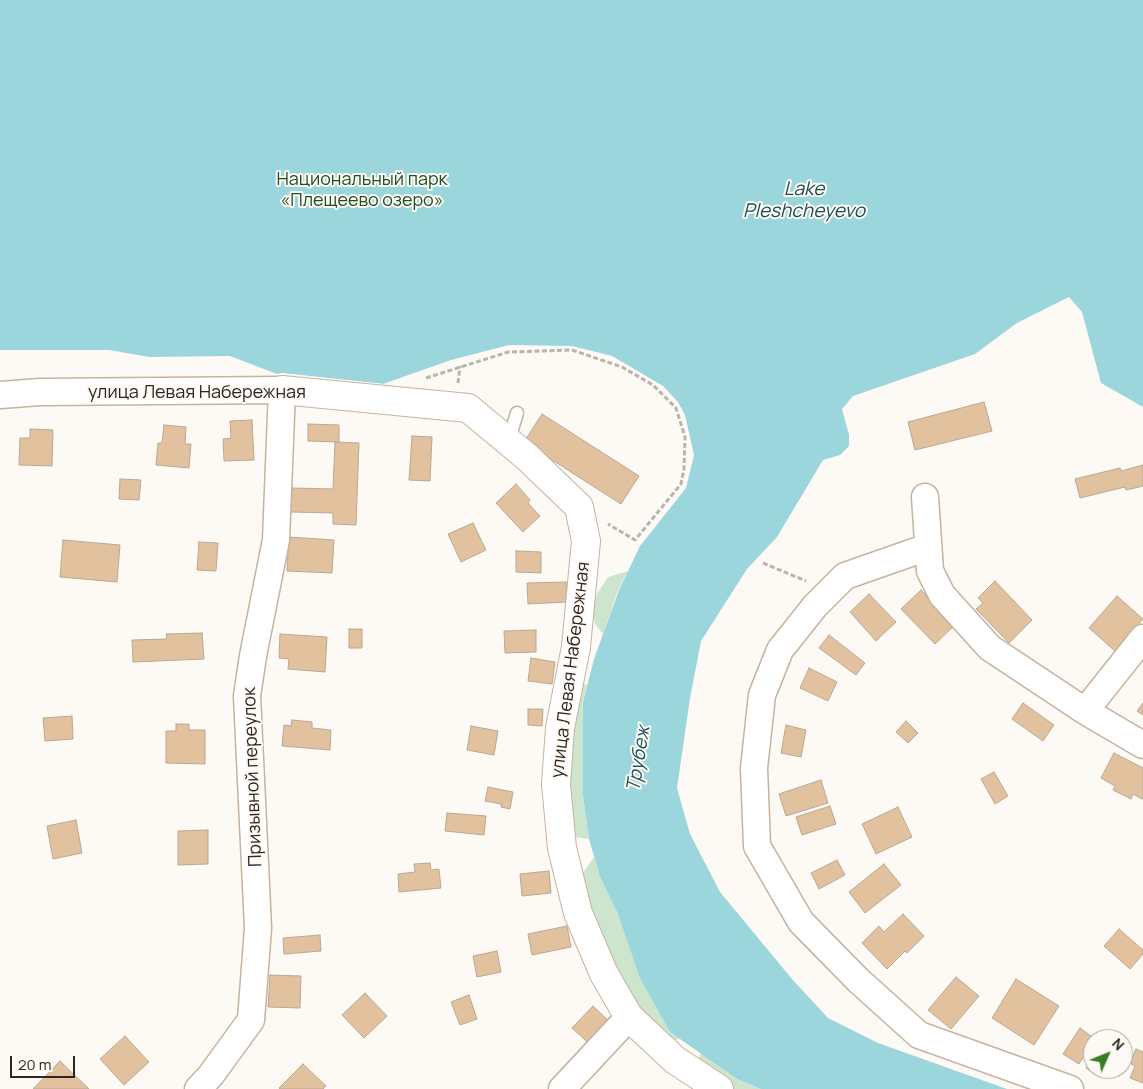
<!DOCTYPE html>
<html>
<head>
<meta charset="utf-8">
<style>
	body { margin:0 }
	#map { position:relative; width:1143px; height:1089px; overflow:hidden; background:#fdf9f5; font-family:Manrope,sans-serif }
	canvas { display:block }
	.north { position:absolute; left:1083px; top:1029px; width:50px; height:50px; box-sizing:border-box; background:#fdf9f5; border:1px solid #aaa59f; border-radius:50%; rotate:46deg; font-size:14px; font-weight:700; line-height:20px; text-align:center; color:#2d261e }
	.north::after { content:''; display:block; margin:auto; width:18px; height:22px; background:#387e23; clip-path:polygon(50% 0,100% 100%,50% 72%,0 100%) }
	.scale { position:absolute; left:10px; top:1056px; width:65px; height:22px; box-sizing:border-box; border:2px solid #2d261e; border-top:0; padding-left:6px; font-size:15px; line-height:18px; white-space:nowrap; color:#2d261e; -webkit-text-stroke:4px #fdf9f5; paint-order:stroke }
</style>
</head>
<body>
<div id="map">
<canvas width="1143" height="1089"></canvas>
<div class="north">N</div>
<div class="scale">20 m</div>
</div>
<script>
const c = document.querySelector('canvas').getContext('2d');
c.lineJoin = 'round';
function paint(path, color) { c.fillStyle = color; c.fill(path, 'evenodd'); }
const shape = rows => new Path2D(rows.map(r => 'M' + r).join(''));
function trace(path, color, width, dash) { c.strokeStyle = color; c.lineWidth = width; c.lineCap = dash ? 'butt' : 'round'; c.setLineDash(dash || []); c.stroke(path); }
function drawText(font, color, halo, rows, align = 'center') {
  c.font = font + ' Manrope,sans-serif'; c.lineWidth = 4; c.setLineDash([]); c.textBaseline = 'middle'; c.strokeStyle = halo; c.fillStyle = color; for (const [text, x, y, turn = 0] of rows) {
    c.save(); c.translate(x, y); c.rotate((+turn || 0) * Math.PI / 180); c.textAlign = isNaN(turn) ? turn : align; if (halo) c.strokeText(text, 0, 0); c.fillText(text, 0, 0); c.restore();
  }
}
const green = shape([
	[628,571,618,590,603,634,595,624,591,610,597,594,608,577],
	[587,684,583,702,583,796,589,839,573,837,569,792,572,728,581,685],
	[594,857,600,877,618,914,670,1032,680,1039,665,1042,629,996,593,919,580,877],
	[701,1053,737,1079,761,1089,734,1089,697,1062]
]);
const water = shape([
	[0,0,1143,0,1143,407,1101,383,1082,312,1069,297,1017,323,975,354,853,396,842,409,849,435,849,446,840,455,823,460,777,537,747,569,701,641,690,698,677,788,690,834,720,892,792,979,828,1018,878,1043,1007,1089,761,1089,737,1079,670,1032,640,978,618,914,600,877,589,839,583,796,583,702,594,659,619,590,640,546,686,488,694,455,685,415,678,402,663,386,612,356,572,346,509,345,451,360,383,384,281,373,277,374,230,356,149,357,109,350,0,350]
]);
const pier = shape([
	[281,373,383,384,383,386,281,376]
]);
const building = shape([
	[984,402,992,431,915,450,908,422,984,402],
	[542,414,639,476,621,504,524,442,542,414],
	[252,420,254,460,224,461,223,439,231,438,230,421,252,420],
	[308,424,339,425,339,442,308,441,308,424],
	[164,425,186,427,185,444,191,444,189,468,156,465,158,443,162,443,164,425],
	[30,429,53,430,52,466,19,465,20,438,30,438,30,429],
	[412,436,432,437,430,481,409,480,412,436],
	[335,442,359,443,356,525,333,524,333,513,291,512,292,488,333,489,335,442],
	[1143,465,1143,486,1126,490,1125,487,1080,498,1075,479,1120,468,1121,471,1143,465],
	[120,479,141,480,139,500,119,499,120,479],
	[516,484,530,500,528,503,540,516,523,532,496,503,516,484],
	[473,523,486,550,461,562,448,534,473,523],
	[289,537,334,540,332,573,287,571,289,537],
	[63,540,120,545,117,582,60,577,63,540],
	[199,542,218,543,216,571,197,570,199,542],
	[516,551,541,552,541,573,516,572,516,551],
	[995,581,1032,620,1009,643,976,609,983,603,978,598,995,581],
	[566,582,567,602,528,604,527,583,566,582],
	[921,590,955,625,935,644,901,609,921,590],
	[869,594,896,622,876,641,850,612,869,594],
	[1117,596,1143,619,1115,651,1089,628,1117,596],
	[349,629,362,629,362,648,349,648,349,629],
	[536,630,536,652,505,653,504,631,536,630],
	[202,633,204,659,133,662,132,640,167,639,166,634,202,633],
	[280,634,327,637,325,672,288,669,289,659,279,658,280,634],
	[829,635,865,663,856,675,819,648,829,635],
	[531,658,555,662,552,684,528,681,531,658],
	[809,668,837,682,828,701,800,688,809,668],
	[1023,703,1054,725,1043,741,1012,719,1023,703],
	[1143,703,1143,715,1137,711,1143,703],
	[528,709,543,709,542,726,528,725,528,709],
	[72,716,73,739,45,741,43,718,72,716],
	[292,720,312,722,312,728,331,730,330,750,282,746,284,725,291,726,292,720],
	[906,721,918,733,908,743,896,732,906,721],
	[176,724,189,724,189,730,205,730,205,764,166,763,166,731,176,731,176,724],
	[786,725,806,730,801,757,781,753,786,725],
	[471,726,498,731,494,755,467,750,471,726],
	[1114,753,1143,768,1143,798,1142,799,1133,794,1131,799,1113,790,1115,786,1101,778,1114,753],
	[994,772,1008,796,995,804,981,779,994,772],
	[821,780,828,803,786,816,779,794,821,780],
	[488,787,513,792,510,809,501,807,501,804,485,801,488,787],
	[830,806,836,824,802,835,796,817,830,806],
	[898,807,912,837,876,854,862,824,898,807],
	[447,813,486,816,484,835,445,831,447,813],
	[76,820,82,853,53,859,47,826,76,820],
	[208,830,208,864,178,865,178,831,208,830],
	[837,860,845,875,819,889,811,873,837,860],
	[430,863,431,870,439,869,441,888,399,892,398,874,415,872,414,864,430,863],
	[884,864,901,885,865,913,849,892,884,864],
	[549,871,551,893,522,896,520,874,549,871],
	[903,914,924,936,907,953,905,951,887,969,862,943,879,926,884,932,903,914],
	[567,926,571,947,532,955,528,934,567,926],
	[1119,929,1143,950,1143,954,1130,969,1104,946,1119,929],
	[320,935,321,951,284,954,283,938,320,935],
	[497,951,501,972,477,977,473,956,497,951],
	[270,975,301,976,300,1008,268,1007,270,975],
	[956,977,979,996,951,1029,928,1010,956,977],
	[1016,979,1059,1006,1034,1045,992,1018,1016,979],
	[365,993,387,1016,364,1038,342,1015,365,993],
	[469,995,477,1019,460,1025,451,1002,469,995],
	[593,1006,613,1025,593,1047,572,1028,593,1006],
	[1080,1028,1095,1039,1093,1039,1093,1042,1079,1064,1063,1054,1080,1028],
	[125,1036,149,1062,124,1085,100,1059,125,1036],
	[1136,1049,1143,1052,1143,1083,1130,1078,1135,1066,1130,1063,1136,1049],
	[1093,1058,1093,1069,1105,1069,1100,1077,1086,1068,1093,1058],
	[60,1061,89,1089,33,1089,60,1061],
	[303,1064,326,1086,323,1089,280,1089,279,1088,303,1064]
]);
const path = shape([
	[426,378,508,352,572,350,622,367,653,385,676,408,685,437,684,469,681,484,635,540,608,524],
	[458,383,460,366],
	[763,563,806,581]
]);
const lane = shape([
	[508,442,517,413]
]);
const street = shape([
	[0,395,40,392,282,390,276,540,253,656,247,696,258,928,251,1020,211,1075,198,1089],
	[925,497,930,571,942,595,990,648,1085,711,1143,745],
	[928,547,845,576,815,606,780,650,762,695,754,768,757,846,801,922,858,980,919,1035,1070,1089],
	[1085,711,1143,638],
	[562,1089,629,1017]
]);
const secondary = shape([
	[282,390,468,408,527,457,579,507,586,541,576,647,560,728,556,784,562,848,578,913,604,974,629,1017,675,1060,719,1089]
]);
const parkNames = [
	["Национальный парк",362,180],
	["«Плещеево озеро»",362,201]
];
const streetNames = [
	["улица Левая Набережная",197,393],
	["улица Левая Набережная",571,670,-83],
	["Призывной переулок",253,777,-92]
];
const waterNames = [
	["Lake",804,190],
	["Pleshcheyevo",804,212],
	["Трубеж",639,759,-81]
];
paint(green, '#cde5cd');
paint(water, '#9bd6dc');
paint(pier, '#fdf9f5');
paint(building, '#e2c29e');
trace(building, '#baa893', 1);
trace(lane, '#c6b39f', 15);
trace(street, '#c6b39f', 29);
trace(secondary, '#c6b39f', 30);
trace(path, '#b9b4ae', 3, [5, 2.5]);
trace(lane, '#fff', 12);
trace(street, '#fff', 26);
trace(secondary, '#fff', 28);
drawText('18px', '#1e4f22', '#fdf9f5', parkNames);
drawText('18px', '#2d261e', '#fdf9f5', streetNames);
drawText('italic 19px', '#1a4e52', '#fdf9f5', waterNames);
</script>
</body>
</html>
